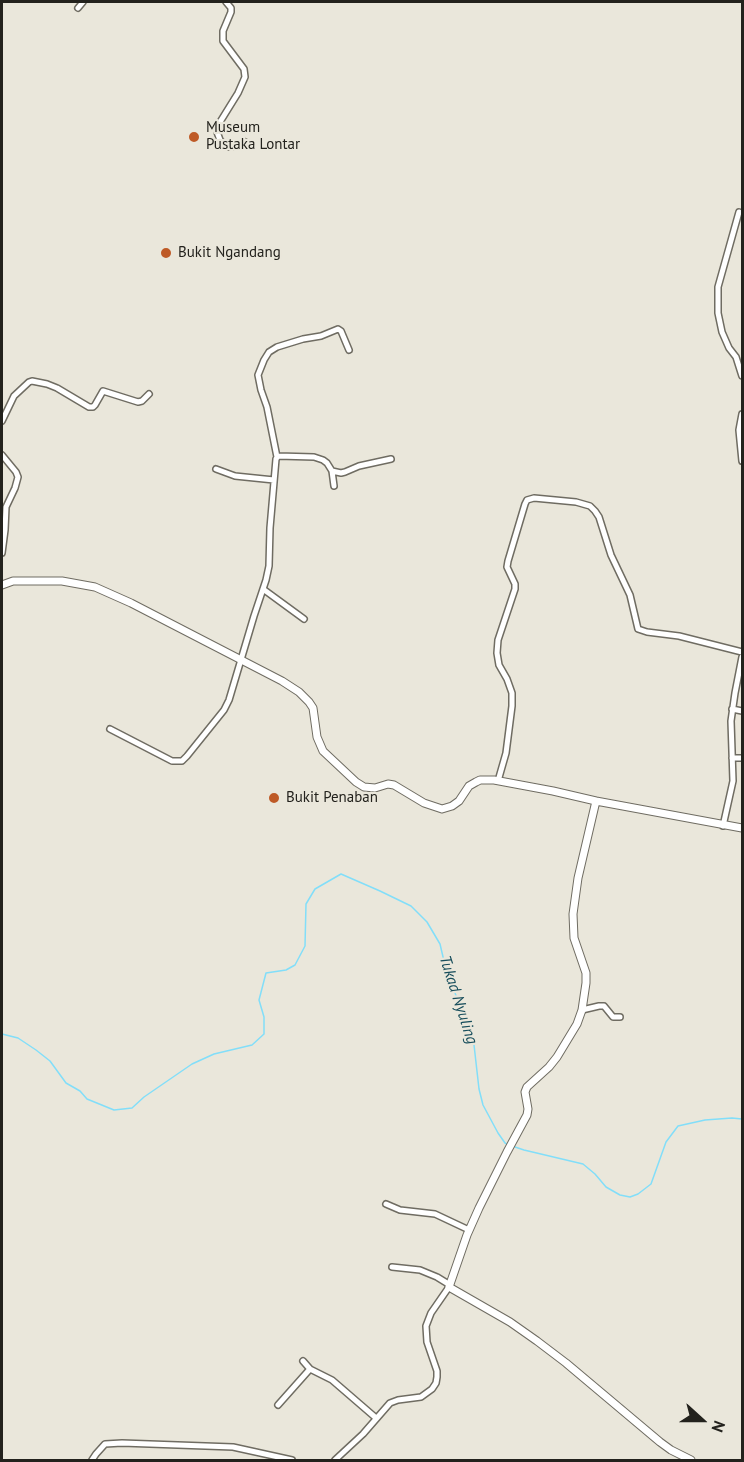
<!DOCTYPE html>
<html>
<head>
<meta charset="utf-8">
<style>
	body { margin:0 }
	#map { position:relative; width:744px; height:1462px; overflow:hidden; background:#eae7db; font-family:"PT Sans",sans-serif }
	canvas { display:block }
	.frame { position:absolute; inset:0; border:3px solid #23221d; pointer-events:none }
	.north { position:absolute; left:672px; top:1390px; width:60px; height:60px; -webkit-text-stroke:4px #eae7db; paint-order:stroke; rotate:111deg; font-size:16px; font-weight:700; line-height:24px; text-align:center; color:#23221d }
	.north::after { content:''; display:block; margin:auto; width:21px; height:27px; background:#23221d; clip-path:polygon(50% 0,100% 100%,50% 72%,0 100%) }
</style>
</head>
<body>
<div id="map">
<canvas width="744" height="1462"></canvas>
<div class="frame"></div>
<div class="north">N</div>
</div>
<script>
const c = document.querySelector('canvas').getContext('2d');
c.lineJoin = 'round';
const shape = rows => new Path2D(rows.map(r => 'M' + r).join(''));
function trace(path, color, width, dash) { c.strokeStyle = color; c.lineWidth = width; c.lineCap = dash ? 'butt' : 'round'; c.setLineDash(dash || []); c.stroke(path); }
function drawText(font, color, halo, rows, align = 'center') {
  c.font = font + ' "PT Sans",sans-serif'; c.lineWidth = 4.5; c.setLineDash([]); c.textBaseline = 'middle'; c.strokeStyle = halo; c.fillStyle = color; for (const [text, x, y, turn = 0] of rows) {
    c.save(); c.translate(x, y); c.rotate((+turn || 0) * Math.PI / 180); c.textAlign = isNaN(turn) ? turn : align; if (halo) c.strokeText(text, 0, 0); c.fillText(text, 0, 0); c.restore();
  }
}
const stream = shape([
	[2,1034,18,1038,36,1050,50,1061,66,1083,80,1091,87,1099,114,1110,132,1108,144,1097,192,1064,214,1054,252,1045,264,1034,264,1017,259,1000,266,973,286,970,295,965,305,946,306,904,315,889,341,874,380,891,411,906,427,922,440,944,447,974,473,1036,479,1089,483,1105,498,1133,505,1143,507,1144],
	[515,1147,524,1150,583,1164,595,1174,606,1187,620,1195,630,1197,638,1194,651,1184,666,1142,678,1126,705,1120,732,1118,742,1119]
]);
const minor = shape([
	[226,2,231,8,231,12,223,31,223,41,244,69,245,77,238,93,220,122,217,132,220,140,227,147,236,147,245,142],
	[78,8,83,2],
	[739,212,718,287,718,313,722,332,729,348,736,357,742,376],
	[742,414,739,430,742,461],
	[2,421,14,396,29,382,32,381,47,384,57,388,89,407,93,407,95,405,103,391,138,402,142,401,149,394],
	[2,455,16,472,18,477,15,488,6,507,5,530,2,553],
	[277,457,267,407,261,390,258,375,264,360,269,352,277,347,303,339,321,336,338,329,341,331,349,350],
	[216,469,235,476,274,480],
	[332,471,341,473,345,472,359,466,391,459],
	[263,589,304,619],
	[732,709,742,711],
	[110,729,172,761,182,761,187,756,224,710,229,700,254,616,266,580,269,566,270,528,276,459,278,456,314,457,323,460,327,463,332,471,334,486],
	[732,758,742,758],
	[498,781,506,753,512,706,512,693,507,679,499,665,497,653,498,640,515,589,515,584,507,567,508,561,525,504,527,500,534,498,576,502,590,506,595,511,599,517,611,555,630,595,638,629,647,632,679,636,742,652],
	[723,826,733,781,731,721,735,693,742,657],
	[582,1010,599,1006,604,1006,613,1017,620,1017],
	[386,1204,400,1210,435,1214,469,1230],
	[392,1267,420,1270,437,1277,450,1285],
	[303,1361,310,1369,332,1380,376,1418],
	[278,1405,310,1369],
	[92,1460,96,1454,105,1444,122,1443,233,1447,292,1460],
	[335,1460,363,1434,390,1403,398,1400,421,1397,432,1389,436,1383,437,1377,437,1371,427,1342,426,1326,431,1313,449,1287]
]);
const tertiary = shape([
	[2,585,13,581,62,581,95,587,131,603,282,681,299,692,309,702,313,708,317,737,323,751,356,782,364,787,375,788,388,784,394,785,424,803,442,809,452,806,459,801,469,786,476,782,480,780,494,780,553,791,596,801,742,828],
	[596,801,578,878,573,914,574,938,586,973,586,983,582,1010,577,1024,557,1057,549,1067,527,1087,525,1092,528,1109,527,1115,507,1152,479,1208,467,1235,449,1287,510,1322,537,1341,566,1363,660,1442,671,1450,691,1460]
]);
const markers = [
	[194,137,6,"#be5a26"],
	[166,253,6,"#be5a26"],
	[274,798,6,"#be5a26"]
];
const poiNames = [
	["Museum",206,128],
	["Pustaka Lontar",206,145],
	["Bukit Ngandang",178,253],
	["Bukit Penaban",286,798]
];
const waterNames = [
	["Tukad Nyuling",458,1000,72]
];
trace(stream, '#82def9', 1.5);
trace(minor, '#6f6c62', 8);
trace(tertiary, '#6f6c62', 9);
trace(minor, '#fff', 5);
trace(tertiary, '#fff', 7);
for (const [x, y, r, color] of markers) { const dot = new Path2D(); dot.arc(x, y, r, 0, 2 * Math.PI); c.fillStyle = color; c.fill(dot); trace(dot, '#eae7db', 2); }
drawText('15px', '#23221d', '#eae7db', poiNames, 'left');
drawText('italic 16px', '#174d5b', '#eae7db', waterNames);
</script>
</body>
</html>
